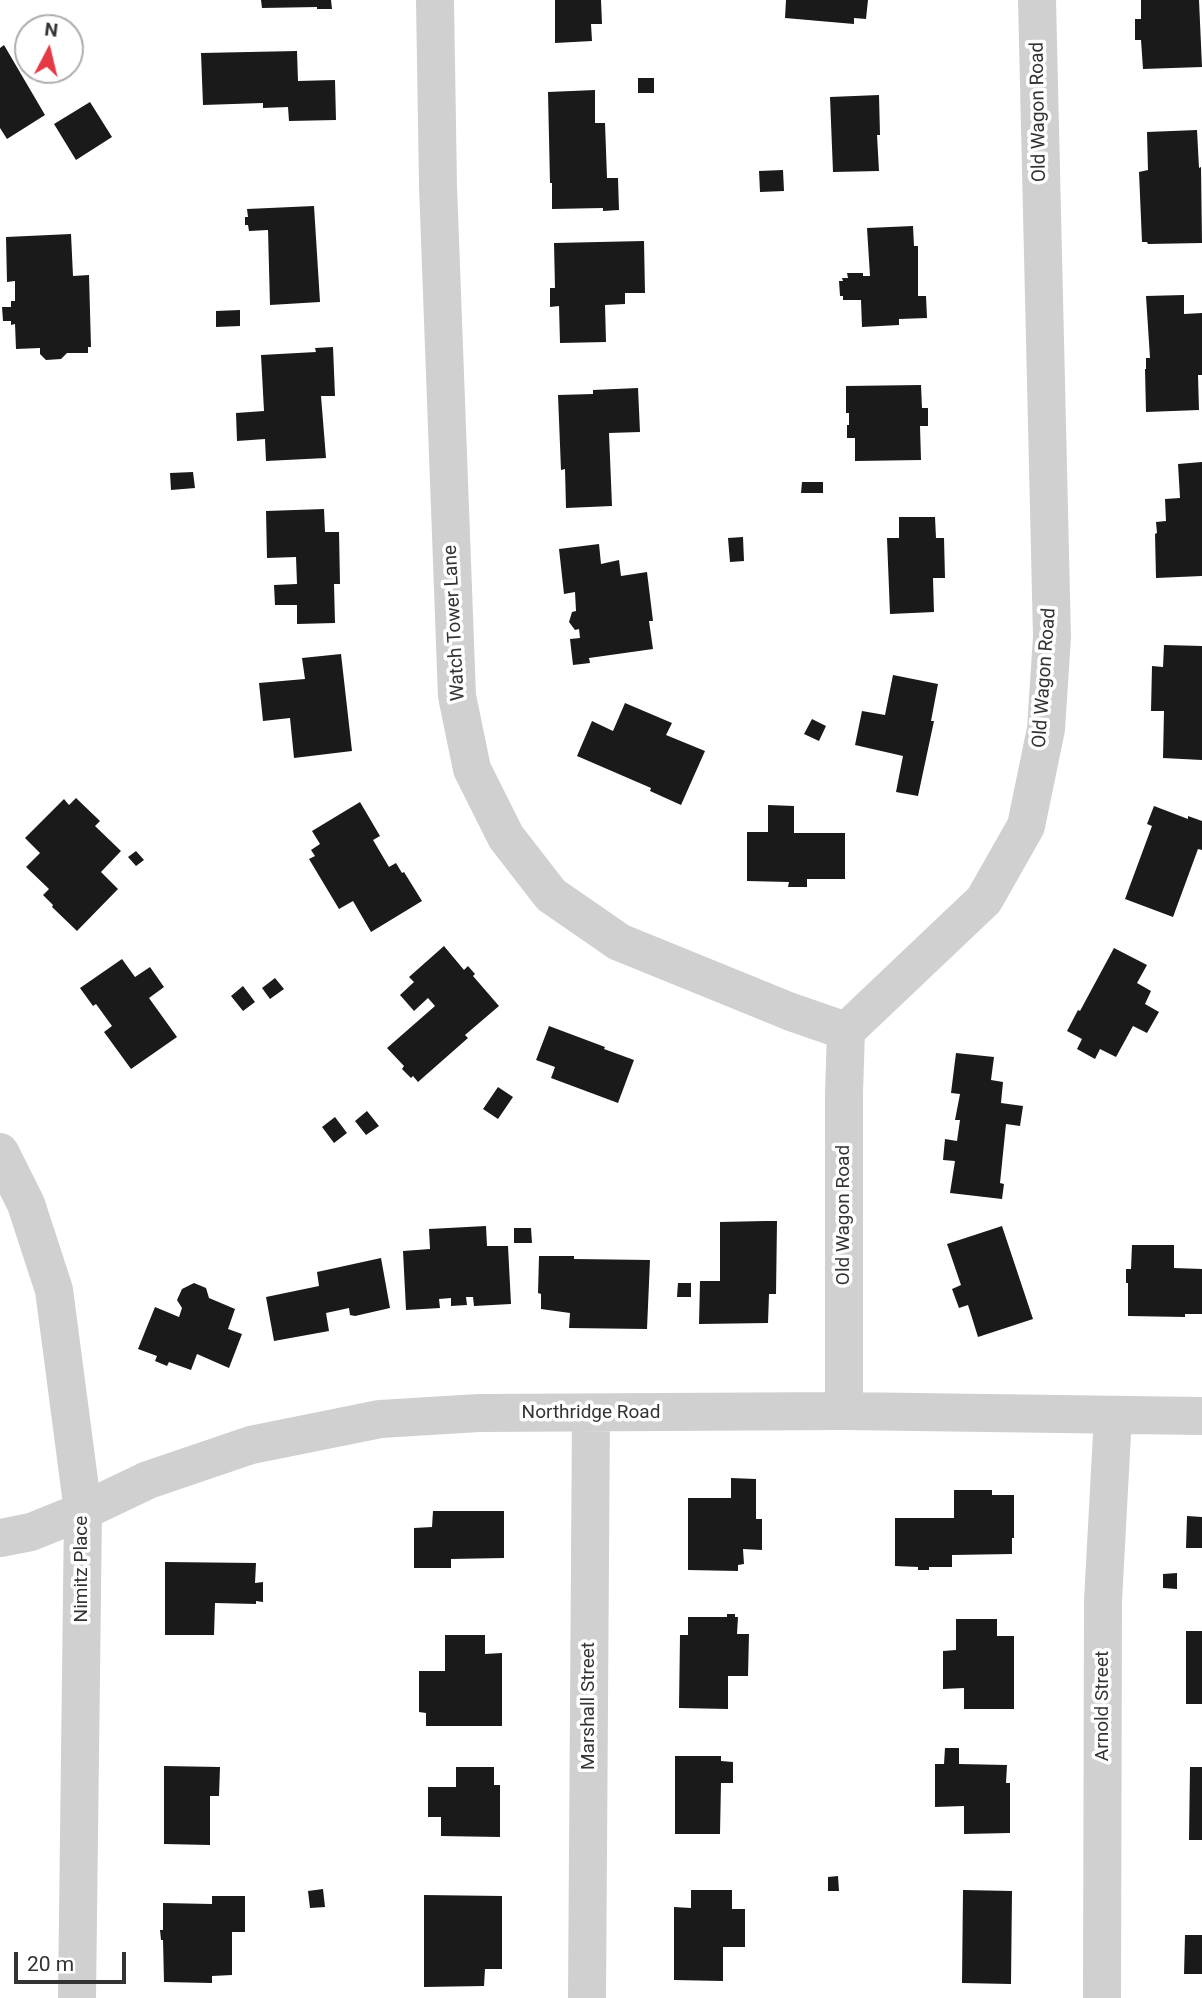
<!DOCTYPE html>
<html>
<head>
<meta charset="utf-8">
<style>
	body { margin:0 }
	#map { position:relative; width:1202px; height:1998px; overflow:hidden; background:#fff; font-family:Roboto,sans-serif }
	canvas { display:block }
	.north { position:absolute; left:14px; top:14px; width:70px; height:70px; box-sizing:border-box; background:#fff; border:2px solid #adadad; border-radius:50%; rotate:7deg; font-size:19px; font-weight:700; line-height:28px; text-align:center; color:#333 }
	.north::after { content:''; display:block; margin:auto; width:24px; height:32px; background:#e63946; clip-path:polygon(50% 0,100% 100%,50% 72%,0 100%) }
	.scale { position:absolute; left:14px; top:1952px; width:112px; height:32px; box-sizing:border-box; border:4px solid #333; border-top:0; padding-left:9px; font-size:21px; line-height:24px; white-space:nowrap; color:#333; -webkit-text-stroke:5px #fff; paint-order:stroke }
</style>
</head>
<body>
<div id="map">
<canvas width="1202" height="1998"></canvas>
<div class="north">N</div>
<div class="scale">20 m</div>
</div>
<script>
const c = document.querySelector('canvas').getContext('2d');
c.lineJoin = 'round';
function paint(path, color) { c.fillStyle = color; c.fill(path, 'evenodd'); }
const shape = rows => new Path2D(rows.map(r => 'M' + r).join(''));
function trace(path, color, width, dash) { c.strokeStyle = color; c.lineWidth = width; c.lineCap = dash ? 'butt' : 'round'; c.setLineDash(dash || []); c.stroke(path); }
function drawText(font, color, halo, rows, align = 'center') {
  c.font = font + ' Roboto,sans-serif'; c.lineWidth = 7; c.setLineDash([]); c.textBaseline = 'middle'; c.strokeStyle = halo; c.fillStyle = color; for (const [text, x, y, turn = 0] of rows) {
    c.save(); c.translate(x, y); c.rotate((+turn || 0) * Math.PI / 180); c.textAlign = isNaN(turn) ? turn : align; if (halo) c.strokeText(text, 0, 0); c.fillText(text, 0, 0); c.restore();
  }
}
const building = shape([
	[261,0,331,0,332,9,317,9,317,7,262,8],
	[555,0,601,0,602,24,591,24,592,41,555,43],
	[786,0,868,0,866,19,854,18,854,24,785,18],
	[1141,0,1199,0,1202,67,1143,69,1141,40,1135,40,1135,19,1141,19],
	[4,45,45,115,7,139,0,128,0,48],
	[297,51,298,81,335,80,336,120,289,121,288,107,263,108,263,103,203,105,201,53],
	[638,78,654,78,654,93,638,93],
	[595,90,595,123,605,123,607,178,618,178,619,210,603,211,603,208,552,209,552,183,550,183,548,92],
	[879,95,880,135,877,135,879,171,833,172,830,97],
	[90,102,112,137,76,160,54,124],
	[1197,130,1199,168,1201,167,1202,243,1148,244,1147,242,1142,242,1139,172,1148,170,1147,132],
	[783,170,784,191,760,192,759,171],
	[314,206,320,302,270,305,268,230,249,231,248,225,245,225,245,217,248,217,247,209],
	[913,226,914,246,918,246,918,296,926,296,927,318,899,319,899,325,862,327,861,300,843,300,843,296,840,296,839,281,843,281,842,278,848,278,847,273,863,273,863,276,870,276,867,228],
	[71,234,73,276,89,275,91,347,88,347,88,353,67,353,61,359,46,360,40,354,40,348,16,349,15,324,11,325,11,321,3,321,2,307,11,307,11,301,15,301,15,281,7,282,6,237],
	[644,241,645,293,625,293,625,304,605,305,606,342,560,343,559,306,550,307,550,288,555,288,554,243],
	[1184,295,1184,314,1202,313,1202,375,1198,375,1199,410,1146,412,1145,369,1146,369,1146,358,1150,358,1146,296],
	[240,310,240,326,216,327,216,311],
	[333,347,335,396,321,396,326,458,266,461,265,439,237,441,236,413,264,411,261,355,316,352,315,348],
	[921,385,922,408,928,408,928,426,920,426,921,460,855,461,855,438,847,438,847,425,849,425,849,413,846,413,846,386],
	[638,388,640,432,609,433,612,506,566,508,565,469,561,470,558,395,593,394,593,390],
	[1202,462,1202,576,1156,578,1155,534,1157,533,1156,522,1166,521,1165,499,1180,498,1178,464],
	[193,472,195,488,171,490,170,473],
	[802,482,823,482,823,493,801,493],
	[324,509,325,532,339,532,340,584,334,584,335,623,297,624,297,605,275,605,274,585,297,584,296,557,267,558,266,511],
	[899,517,935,517,936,538,944,538,945,578,933,578,934,612,890,614,887,538,899,538],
	[743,537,744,561,730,562,728,538],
	[599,544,601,564,619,560,621,576,647,572,653,621,649,621,653,649,589,658,590,663,573,665,570,639,580,638,579,629,575,630,569,622,572,612,576,611,575,592,564,594,559,549],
	[1164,645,1202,646,1202,760,1163,758,1164,711,1151,711,1152,666,1163,667],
	[341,654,352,751,294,758,290,718,263,721,259,683,305,679,302,658],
	[893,675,938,684,931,721,934,721,918,796,896,792,903,756,855,745,862,711,885,715],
	[625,703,672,723,666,735,705,751,681,805,650,791,651,788,577,756,592,721,613,731],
	[812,719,826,726,819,741,804,734],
	[76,798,100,821,95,826,121,851,101,872,118,889,77,931,52,907,53,905,43,895,49,889,26,867,40,853,25,838,64,799,69,805],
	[360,802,380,836,373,840,389,867,396,863,402,873,404,872,422,901,371,932,353,901,339,909,309,859,315,856,311,850,320,844,312,831],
	[768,805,794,806,794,833,845,833,845,879,807,879,807,887,788,887,789,882,747,881,747,832,768,832],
	[1154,806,1188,819,1188,816,1202,821,1202,850,1198,849,1173,917,1125,899,1152,826,1147,824],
	[136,851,144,860,136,866,128,857],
	[444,946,464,970,468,966,475,974,473,976,499,1006,465,1035,468,1038,418,1082,413,1076,411,1078,402,1069,404,1066,387,1048,435,1006,428,998,414,1011,400,995,414,982,409,977],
	[1114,948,1147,965,1137,983,1151,991,1145,1004,1159,1012,1147,1033,1133,1026,1116,1057,1100,1049,1095,1059,1077,1049,1082,1039,1067,1031,1078,1010,1080,1011],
	[122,959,135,977,150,967,164,987,149,998,177,1037,131,1069,104,1032,112,1026,96,1004,93,1006,80,988],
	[275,978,284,989,270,999,262,988],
	[243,986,255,1002,243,1011,231,996],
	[549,1026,605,1047,604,1049,634,1060,618,1103,551,1078,555,1067,536,1060],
	[956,1053,994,1057,991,1080,1003,1082,1001,1103,1023,1106,1020,1126,1006,1124,1000,1183,1004,1184,1002,1199,950,1193,955,1161,943,1160,945,1139,957,1141,960,1120,955,1120,960,1094,951,1093],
	[498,1087,513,1097,498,1119,483,1109],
	[367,1111,379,1126,366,1135,355,1121],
	[335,1117,347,1133,334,1143,322,1127],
	[765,1221,777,1221,776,1294,769,1294,768,1323,699,1324,700,1281,720,1281,720,1222],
	[486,1226,487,1246,508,1246,511,1304,474,1306,473,1297,466,1297,467,1305,451,1306,451,1298,439,1299,440,1308,406,1310,403,1251,430,1249,429,1229],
	[1002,1226,1033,1319,978,1337,968,1305,959,1308,952,1289,961,1285,947,1244],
	[514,1228,531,1228,532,1243,514,1243],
	[1132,1245,1174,1245,1174,1268,1202,1269,1202,1314,1185,1314,1185,1317,1128,1316,1128,1283,1126,1283,1126,1269,1131,1269],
	[539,1256,574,1256,574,1259,650,1260,647,1329,569,1328,570,1313,541,1309,541,1294,538,1293],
	[381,1258,390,1308,355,1316,350,1315,349,1308,326,1313,329,1331,274,1341,266,1297,319,1286,317,1272],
	[194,1283,206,1288,209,1298,235,1309,228,1329,242,1334,229,1368,197,1354,191,1370,169,1362,167,1366,155,1361,157,1356,138,1349,155,1307,179,1317,182,1308,177,1300,182,1289],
	[678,1283,691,1283,691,1297,677,1297],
	[731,1478,756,1479,756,1519,762,1519,762,1550,743,1549,744,1564,738,1565,738,1571,688,1570,688,1498,731,1498],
	[954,1490,992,1490,992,1495,1014,1495,1014,1538,1012,1538,1012,1554,952,1555,952,1567,929,1567,929,1570,918,1570,918,1567,895,1566,895,1518,954,1518],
	[433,1511,504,1511,504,1558,451,1559,451,1568,414,1568,414,1528,432,1527],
	[1187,1516,1202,1517,1202,1548,1186,1548],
	[165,1562,256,1563,255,1583,263,1582,263,1602,256,1601,256,1604,215,1603,214,1635,165,1635],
	[1177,1573,1177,1589,1163,1588,1163,1574],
	[727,1614,735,1614,735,1617,738,1617,737,1634,749,1634,748,1676,728,1676,728,1709,679,1708,680,1635,688,1635,688,1617,727,1617],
	[956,1619,997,1619,997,1636,1014,1636,1014,1709,964,1709,964,1688,943,1689,943,1651,956,1650],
	[1186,1631,1202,1631,1202,1704,1186,1704],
	[445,1635,485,1635,485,1654,502,1653,502,1726,426,1726,426,1713,419,1712,419,1671,445,1671],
	[945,1748,959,1748,959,1764,1007,1765,1006,1783,1010,1783,1010,1833,964,1834,964,1806,935,1807,935,1764,944,1764],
	[675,1756,721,1756,721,1761,733,1762,733,1783,721,1783,720,1834,675,1834],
	[164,1766,220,1767,219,1796,210,1796,210,1845,164,1844],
	[456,1767,494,1767,494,1785,500,1785,500,1837,441,1836,441,1817,428,1817,428,1787,456,1787],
	[1190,1767,1202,1767,1202,1840,1189,1840],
	[838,1876,839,1891,828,1891,828,1877],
	[323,1889,325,1907,310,1908,308,1891],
	[691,1890,732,1890,732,1909,745,1909,745,1947,723,1947,723,1981,674,1980,674,1907,691,1908],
	[963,1890,1012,1891,1011,1984,962,1983],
	[424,1895,502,1896,502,1969,485,1969,484,1986,424,1987],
	[212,1896,245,1896,245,1932,232,1932,232,1975,212,1976,212,1983,164,1982,163,1940,161,1940,160,1930,163,1930,163,1903,212,1904],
	[1185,1935,1202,1935,1202,1974,1184,1974]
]);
const minor = shape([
	[435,0,438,186,457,696,472,769,506,837,551,895,619,942,791,1012,846,1031],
	[0,1152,26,1204,54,1290,83,1511,77,1998],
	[844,1411,844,1093,846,1031,984,900,1026,826,1046,729,1052,637,1037,0],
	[0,1538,31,1532,83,1511,148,1480,251,1445,380,1419,479,1413,844,1411,1202,1416],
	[587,1998,591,1413],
	[1102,1998,1103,1601,1113,1415]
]);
const streetNames = [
	["Old Wagon Road",1039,112,-91],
	["Watch Tower Lane",455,623,-93],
	["Old Wagon Road",1045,678,-86],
	["Old Wagon Road",844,1215,-90],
	["Northridge Road",591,1413],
	["Nimitz Place",82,1569,-90],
	["Marshall Street",589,1706,-90],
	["Arnold Street",1103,1706,-90]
];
paint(building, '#1a1a1a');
trace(minor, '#d0d0d0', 38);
drawText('19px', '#333', '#fff', streetNames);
</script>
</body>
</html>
